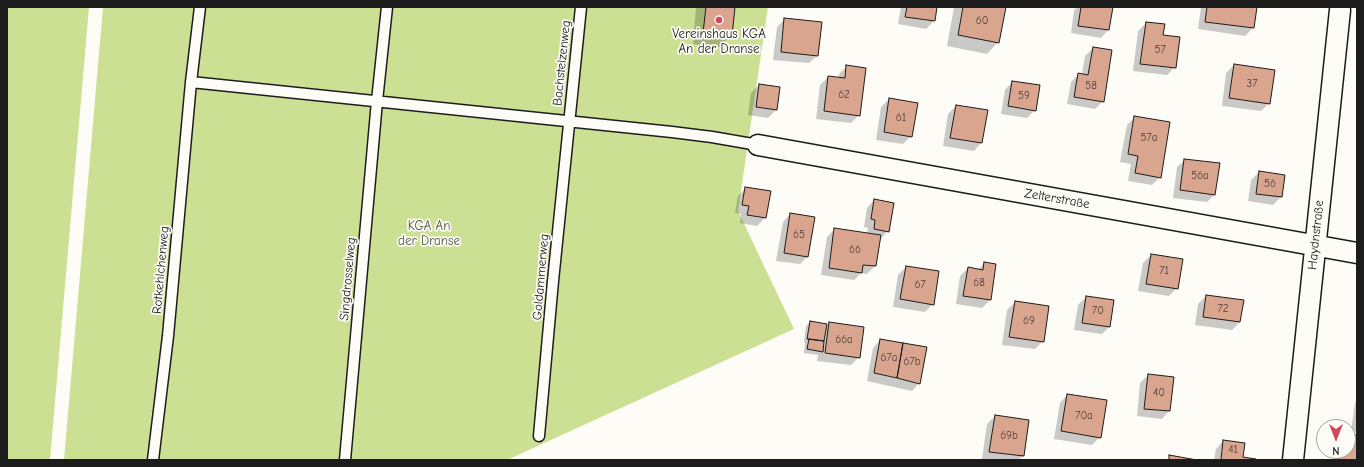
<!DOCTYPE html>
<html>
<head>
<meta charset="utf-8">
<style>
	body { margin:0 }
	#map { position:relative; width:1364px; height:467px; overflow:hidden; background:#fdfcf7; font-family:"Comic Neue",sans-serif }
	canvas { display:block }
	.frame { position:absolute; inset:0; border:8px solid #1c1c1c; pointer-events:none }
	.north { position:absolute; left:1316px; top:419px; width:40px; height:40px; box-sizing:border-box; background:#fdfcf7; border:1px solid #a3a29f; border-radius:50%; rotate:180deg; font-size:11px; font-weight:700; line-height:16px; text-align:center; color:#1c1c1c }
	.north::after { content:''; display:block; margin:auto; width:14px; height:18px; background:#d1495b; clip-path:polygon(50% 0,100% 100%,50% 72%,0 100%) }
</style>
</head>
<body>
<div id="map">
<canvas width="1364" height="467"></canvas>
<div class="frame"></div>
<div class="north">N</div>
</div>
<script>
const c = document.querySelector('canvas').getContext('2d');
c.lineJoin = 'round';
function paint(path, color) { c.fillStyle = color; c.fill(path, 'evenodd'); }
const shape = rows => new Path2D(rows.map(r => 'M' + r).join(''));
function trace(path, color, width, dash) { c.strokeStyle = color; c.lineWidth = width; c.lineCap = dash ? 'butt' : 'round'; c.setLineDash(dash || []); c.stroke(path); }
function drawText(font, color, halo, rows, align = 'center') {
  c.font = font + ' "Comic Neue",sans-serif'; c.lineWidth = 3.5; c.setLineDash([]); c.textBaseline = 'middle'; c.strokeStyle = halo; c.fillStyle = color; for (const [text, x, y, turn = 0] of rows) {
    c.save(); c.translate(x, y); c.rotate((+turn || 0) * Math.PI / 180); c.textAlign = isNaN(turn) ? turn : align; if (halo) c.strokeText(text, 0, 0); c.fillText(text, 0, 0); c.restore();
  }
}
const green = shape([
	[7,7,89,7,50,460,7,460],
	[103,7,768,7,738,211,794,329,507,460,64,460]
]);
const shadow = shape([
	[696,7,734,7,731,36,719,47,693,44],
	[901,7,936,7,934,21,926,29,898,24],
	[954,7,1005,7,998,42,987,54,947,46],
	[1078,7,1112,7,1108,30,1101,38,1071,33,1074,10],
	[1201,7,1256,7,1253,28,1245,36,1198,29],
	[785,19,817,56,809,63,773,60,777,27],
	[1146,23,1162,36,1175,67,1167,75,1133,71,1138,31],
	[1093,48,1103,101,1095,109,1067,104,1071,82,1079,74,1082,74,1085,56],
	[1234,65,1269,103,1261,111,1222,106,1226,73],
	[847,66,859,115,851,123,816,119,820,85,828,77,838,78,839,74],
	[1012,82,1035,110,1027,118,1001,114,1005,90],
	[759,85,776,110,768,118,748,115,751,93],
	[889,99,911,136,903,144,876,140,881,107],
	[956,106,981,143,974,151,943,146,948,114],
	[1135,117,1160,177,1152,185,1128,181,1131,164,1120,162,1127,125],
	[1185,160,1215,194,1207,202,1173,198,1177,167],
	[1259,172,1281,197,1273,205,1248,201,1251,180],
	[746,188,765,218,757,226,740,223,741,214,735,213,738,196],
	[874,200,888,231,880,239,875,266,867,274,861,273,854,280,821,275,827,237,835,229,867,234,868,228,864,227,867,208],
	[790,214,808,256,800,264,776,261,783,222],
	[1151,255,1177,288,1169,296,1138,291,1143,263],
	[984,263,995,265,990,300,982,308,956,304,960,276,968,268,978,270],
	[906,267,933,304,925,312,893,307,898,275],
	[1206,296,1243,301,1240,322,1232,330,1195,325,1198,304],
	[1086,297,1110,326,1102,334,1074,330,1078,305],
	[1015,302,1043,341,1035,349,1002,345,1007,310],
	[810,322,825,327,829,323,859,357,851,365,817,361,818,355,804,353,805,343,804,342,806,326],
	[880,340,919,383,912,391,867,381,873,348],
	[1148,375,1173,378,1169,411,1162,419,1137,416,1140,383],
	[1067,395,1100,437,1092,445,1054,439,1060,403],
	[1357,401,1357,432,1351,431,1355,403],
	[995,416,1028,421,1023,456,1019,460,982,459,987,424],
	[1348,435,1357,436,1357,460,1332,460,1335,457,1335,451,1348,451],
	[1223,441,1242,458,1255,460,1214,460,1216,449]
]);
const building = shape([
	[706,7,735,7,732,36,703,33,706,7],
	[907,7,937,7,935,21,905,17,907,7],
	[963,7,1006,7,999,43,958,35,963,7],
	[1081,7,1113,7,1109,30,1078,26,1081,7],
	[1207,7,1257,7,1254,28,1205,22,1207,7],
	[784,18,822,22,818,56,781,52,784,18],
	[1146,22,1165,24,1163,35,1180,37,1176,68,1140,64,1146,22],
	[1093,47,1112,50,1104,102,1074,97,1078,73,1088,75,1093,47],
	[1234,64,1275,70,1270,104,1229,98,1234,64],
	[846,65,866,68,860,116,824,111,828,76,845,78,846,65],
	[1012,81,1040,85,1036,111,1008,106,1012,81],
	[759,84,780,87,777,110,756,107,759,84],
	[889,98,918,103,912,137,884,132,889,98],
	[956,105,988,110,982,143,950,138,956,105],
	[1134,116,1170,122,1161,178,1135,173,1138,156,1128,154,1134,116],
	[1184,159,1220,163,1215,195,1180,190,1184,159],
	[1259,171,1285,175,1282,197,1256,194,1259,171],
	[745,187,771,191,766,218,747,215,749,206,742,205,745,187],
	[874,199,894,203,889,232,874,229,875,220,871,219,874,199],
	[790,213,815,217,808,257,784,253,790,213],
	[834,228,881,235,876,266,863,265,862,273,829,268,834,228],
	[1151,254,1183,259,1178,289,1146,284,1151,254],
	[984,262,996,264,991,300,963,296,968,267,983,270,984,262],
	[906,266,939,271,934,305,900,299,906,266],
	[1206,295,1244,300,1240,322,1203,317,1206,295],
	[1086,296,1114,300,1110,327,1082,323,1086,296],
	[1015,301,1049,306,1044,342,1009,337,1015,301],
	[810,321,827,324,824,341,807,339,810,321],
	[829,322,864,327,860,358,825,353,829,322],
	[809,339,824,341,823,352,807,349,809,339],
	[880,339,903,343,897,378,874,373,880,339],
	[903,343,927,347,920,384,897,378,903,343],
	[1148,374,1174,377,1170,411,1144,409,1148,374],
	[1067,394,1107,400,1101,438,1061,431,1067,394],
	[995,415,1029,420,1024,456,989,452,995,415],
	[1348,434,1357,435,1357,460,1338,460,1338,452,1348,451,1348,434],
	[1223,440,1245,443,1243,457,1256,459,1256,460,1221,460,1223,440],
	[1169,455,1197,460,1169,460,1169,455]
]);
const service = shape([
	[191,82,672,132,712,137,758,145],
	[539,436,553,281,581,7],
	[153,460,168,336,191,82,200,7],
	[345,460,377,101,387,7]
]);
const minor = shape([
	[758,145,1357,253],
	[1293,460,1340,10]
]);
const markers = [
	[719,20,4,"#d1495b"]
];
const numberNames = [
	["60",982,21],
	["57",1160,50],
	["37",1252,84],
	["58",1091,86],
	["62",844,95],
	["59",1024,96],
	["61",901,118],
	["57a",1149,138],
	["56a",1200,176],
	["56",1270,184],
	["65",799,235],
	["66",855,250],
	["71",1164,271],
	["68",979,283],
	["67",920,285],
	["72",1223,309],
	["70",1098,311],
	["69",1029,321],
	["66a",844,340],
	["67a",889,358],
	["67b",912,362],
	["40",1159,393],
	["70a",1084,416],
	["69b",1009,436],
	["41",1233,450]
];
const poiNames = [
	["Vereinshaus KGA",719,34],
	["An der Dranse",719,49]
];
const streetNames = [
	["Bachstelzenweg",562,63,-84],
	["Zelterstraße",1057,199,10],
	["Haydnstraße",1316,235,-84],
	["Rotkehlchenweg",161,270,-85],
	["Goldammerweg",541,277,-85],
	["Singdrosselweg",348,279,-85]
];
const parkNames = [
	["KGA An",429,226],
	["der Dranse",429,241]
];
paint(green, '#cce094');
paint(shadow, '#0003');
paint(building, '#daa58e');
trace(building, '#1c1c1c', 1);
trace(service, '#1c1c1c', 13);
trace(minor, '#1c1c1c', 23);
trace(service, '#fdfcf7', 10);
trace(minor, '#fdfcf7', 20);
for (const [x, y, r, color] of markers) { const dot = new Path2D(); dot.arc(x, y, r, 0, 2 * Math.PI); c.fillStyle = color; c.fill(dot); trace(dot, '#fdfcf7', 1.5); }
drawText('11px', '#4c3e38', null, numberNames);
drawText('13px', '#1c1c1c', '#fdfcf7', poiNames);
drawText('13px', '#1c1c1c', '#fdfcf7', streetNames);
drawText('13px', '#515740', '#fdfcf7', parkNames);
</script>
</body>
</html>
